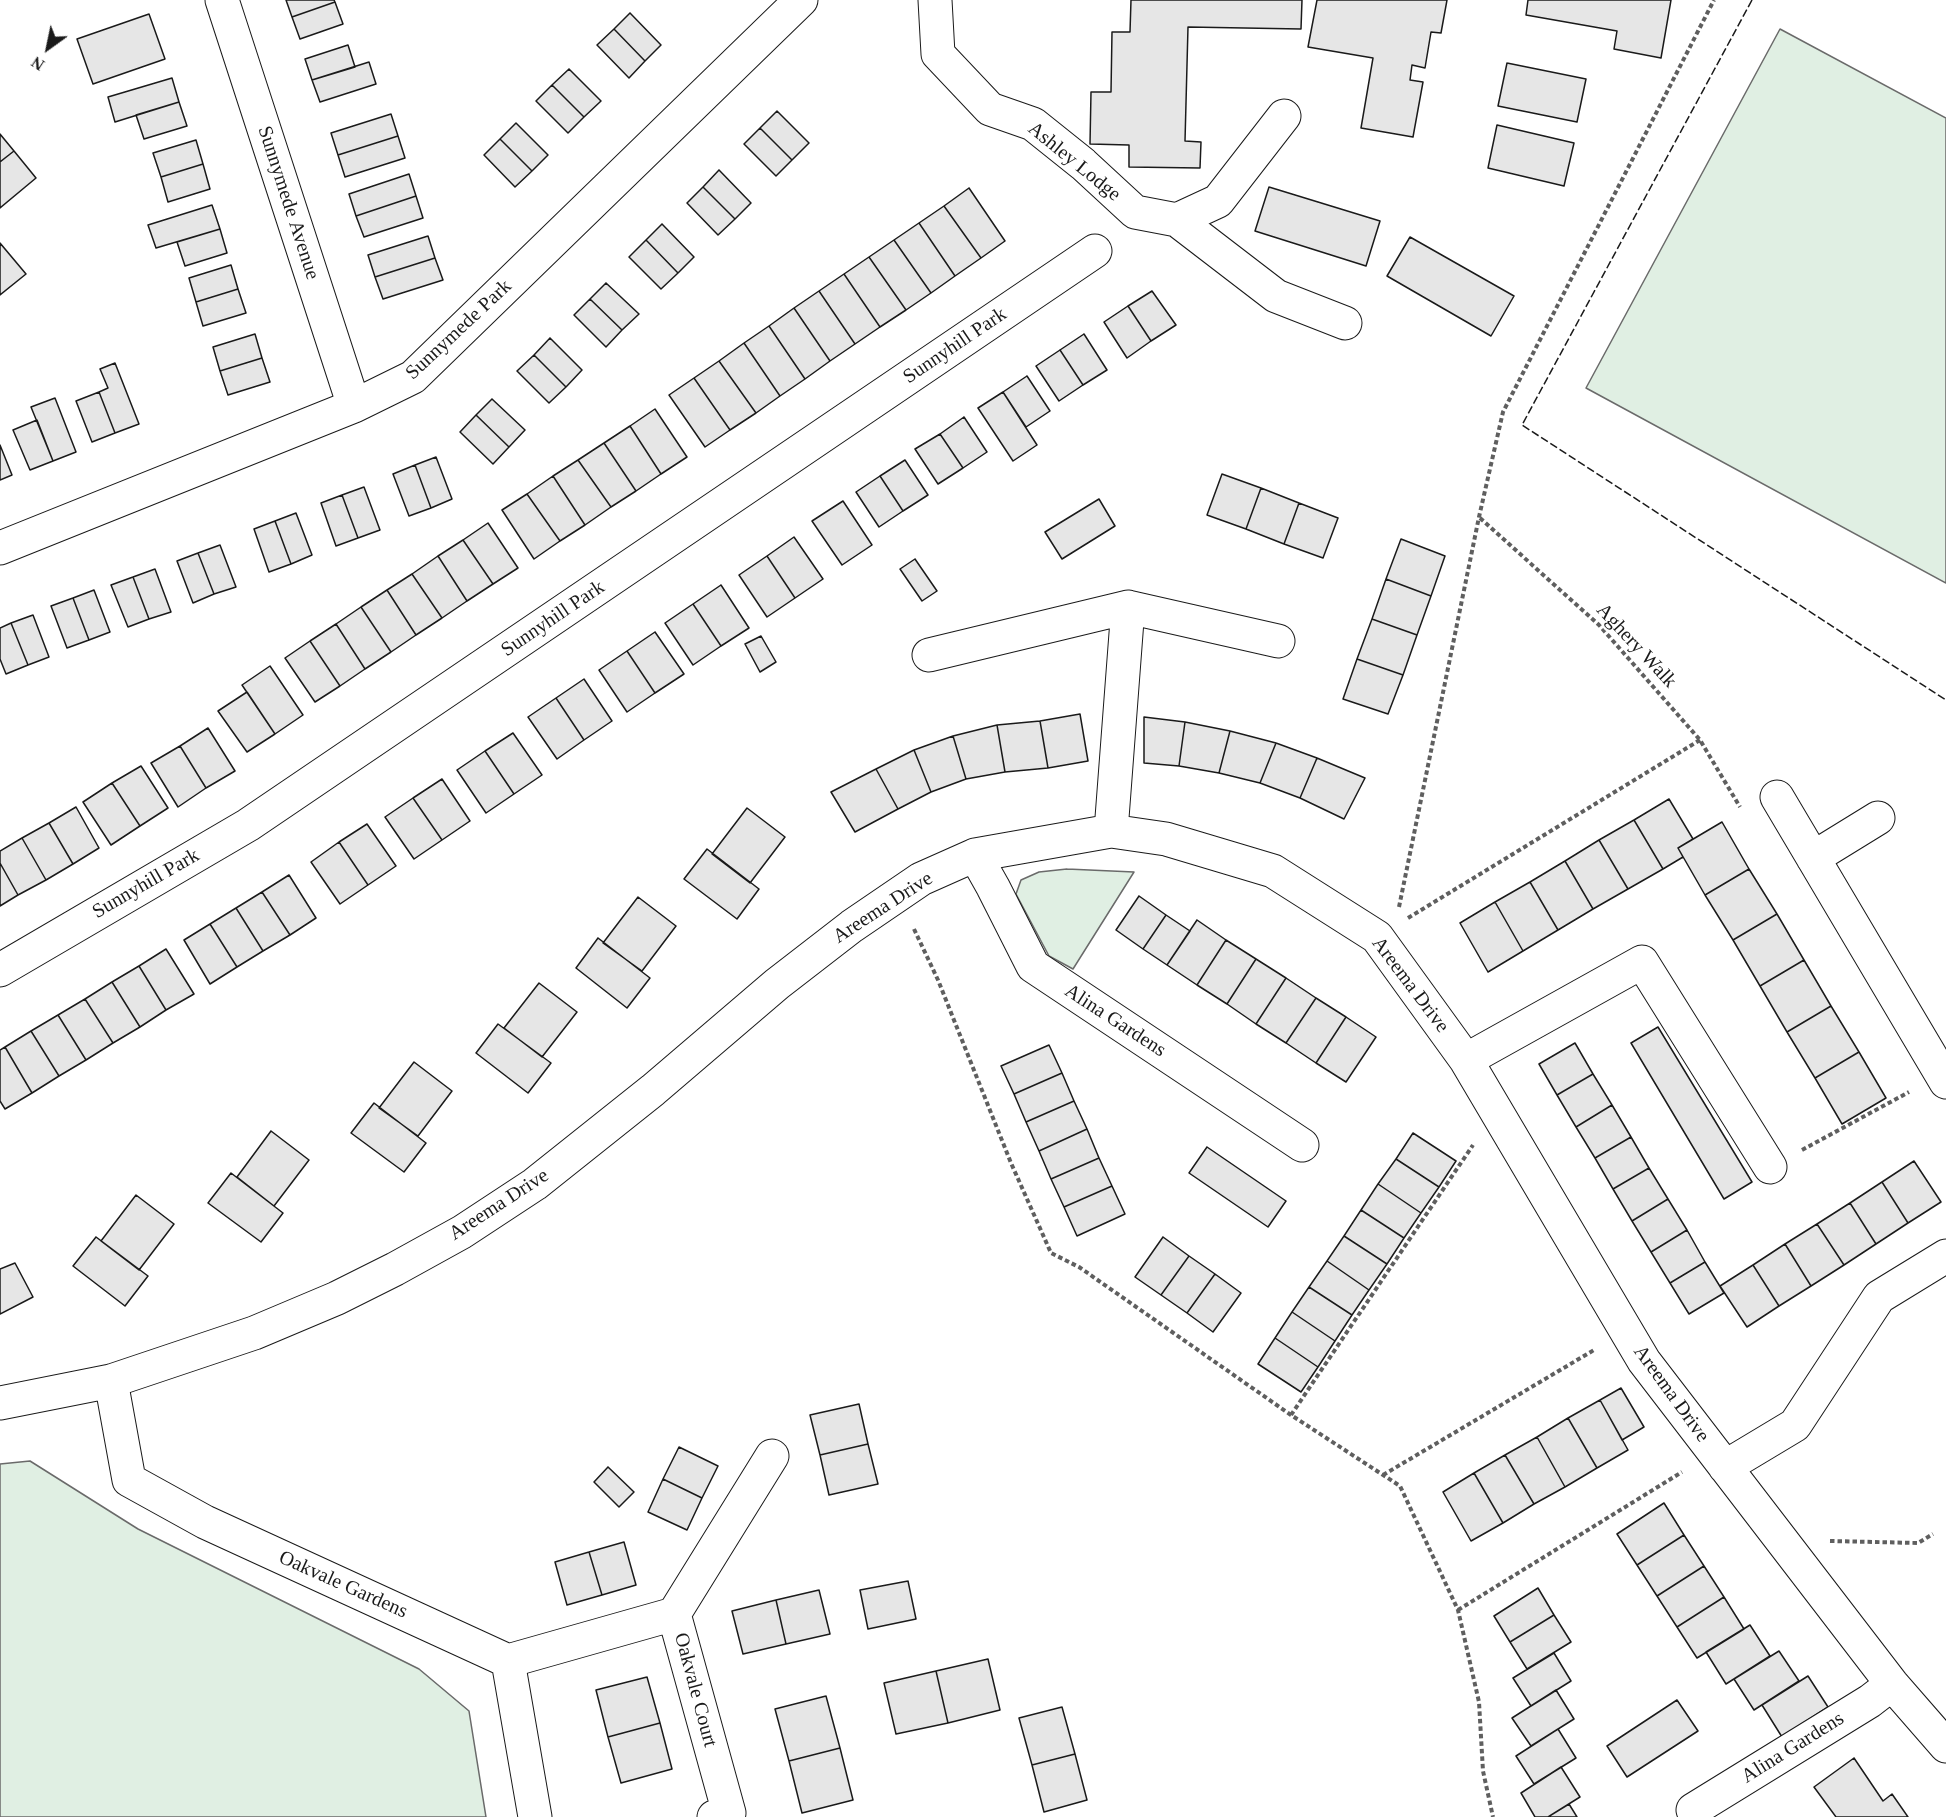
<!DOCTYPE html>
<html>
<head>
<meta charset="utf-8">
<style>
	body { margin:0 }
	#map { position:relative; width:1946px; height:1817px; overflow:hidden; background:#fff; font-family:"Times New Roman",serif }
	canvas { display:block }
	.north { position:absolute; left:18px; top:18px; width:60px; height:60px; -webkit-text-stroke:4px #fff; paint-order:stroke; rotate:213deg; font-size:16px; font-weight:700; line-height:24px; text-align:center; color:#1a1a1a }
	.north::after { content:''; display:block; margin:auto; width:21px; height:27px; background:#1a1a1a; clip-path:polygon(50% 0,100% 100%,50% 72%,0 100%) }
</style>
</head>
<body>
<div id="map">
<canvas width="1946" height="1817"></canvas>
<div class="north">N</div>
</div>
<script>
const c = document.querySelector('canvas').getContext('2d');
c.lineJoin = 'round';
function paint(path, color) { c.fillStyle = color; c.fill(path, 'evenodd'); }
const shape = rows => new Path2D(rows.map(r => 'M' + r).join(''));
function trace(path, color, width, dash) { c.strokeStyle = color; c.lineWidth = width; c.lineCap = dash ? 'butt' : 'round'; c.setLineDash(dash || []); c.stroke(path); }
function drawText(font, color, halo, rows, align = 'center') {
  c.font = font + ' "Times New Roman",serif'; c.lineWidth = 4.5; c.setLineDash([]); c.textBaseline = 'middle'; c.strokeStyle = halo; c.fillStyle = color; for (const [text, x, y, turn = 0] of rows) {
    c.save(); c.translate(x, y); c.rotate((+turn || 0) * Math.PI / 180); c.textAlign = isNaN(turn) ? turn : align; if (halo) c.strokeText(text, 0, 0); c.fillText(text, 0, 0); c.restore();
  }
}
const green = shape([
	[1780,29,1946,118,1946,583,1586,388,1780,29],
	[1067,869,1134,872,1073,969,1049,956,1016,894,1021,880,1039,872,1067,869],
	[30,1461,138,1529,419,1669,469,1711,486,1817,0,1817,0,1464,30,1461]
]);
const building = shape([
	[286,0,334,0,335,2,292,17,286,0],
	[1131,0,1302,0,1301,29,1188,27,1185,141,1201,142,1200,168,1129,167,1129,145,1090,144,1091,92,1111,92,1112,32,1130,32,1131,0],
	[1317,0,1447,0,1441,33,1431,32,1425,68,1412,65,1410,80,1423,82,1413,137,1361,128,1373,58,1308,47,1317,0],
	[1528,0,1671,0,1661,58,1614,49,1617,31,1526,15,1528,0],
	[335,2,343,24,300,39,292,17,335,2],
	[630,13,661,45,645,61,614,29,630,13],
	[149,14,165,59,93,84,77,39,149,14],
	[614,29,645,61,629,78,597,45,614,29],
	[348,45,355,67,312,80,305,59,348,45],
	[369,62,376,84,320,102,312,80,369,62],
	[1507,63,1586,79,1577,122,1498,106,1507,63],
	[569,69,601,101,584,117,552,85,569,69],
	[172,78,179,102,115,122,108,97,172,78],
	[552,85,584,117,568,133,536,101,552,85],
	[179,102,187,126,144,139,136,115,179,102],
	[777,111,809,143,792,160,760,128,777,111],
	[391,114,398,136,338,155,331,133,391,114],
	[516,123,548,155,532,171,500,139,516,123],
	[1497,125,1574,143,1564,186,1488,168,1497,125],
	[760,128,792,160,776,176,744,144,760,128],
	[0,134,14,151,0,162,0,134],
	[398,136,405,158,345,177,338,155,398,136],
	[500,139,532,171,515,187,484,155,500,139],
	[196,140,203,164,161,177,153,153,196,140],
	[14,151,36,178,0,208,0,162,14,151],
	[203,164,210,189,168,202,161,177,203,164],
	[719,170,751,203,735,219,703,187,719,170],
	[409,174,416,196,356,216,349,194,409,174],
	[703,187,735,219,718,235,687,203,703,187],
	[1269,187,1380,221,1366,266,1255,231,1269,187],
	[969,188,1005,241,981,258,944,206,969,188],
	[416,196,423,218,364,237,356,216,416,196],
	[212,205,220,229,156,248,148,225,212,205],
	[944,206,981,258,955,276,919,223,944,206],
	[919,223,955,276,931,293,894,240,919,223],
	[662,224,694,257,678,273,646,240,662,224],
	[220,229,227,253,185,266,177,242,220,229],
	[428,236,435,258,375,277,368,255,428,236],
	[1410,237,1514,296,1491,336,1387,276,1410,237],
	[646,240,678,273,661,289,629,257,646,240],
	[894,240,931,293,906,310,869,257,894,240],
	[0,243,26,274,0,295,0,243],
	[869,257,906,310,880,327,844,274,869,257],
	[435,258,443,280,383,299,375,277,435,258],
	[231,265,238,289,196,302,189,278,231,265],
	[844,274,880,327,855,344,819,291,844,274],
	[606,283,639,314,622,330,590,299,606,283],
	[238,289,246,313,203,326,196,302,238,289],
	[819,291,855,344,830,361,794,308,819,291],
	[1152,291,1176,325,1151,341,1128,306,1152,291],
	[590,299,622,330,606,347,574,315,590,299],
	[1128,306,1151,341,1127,358,1104,322,1128,306],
	[794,308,830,361,805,379,769,326,794,308],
	[769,326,805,379,780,396,744,343,769,326],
	[255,334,262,358,220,371,213,347,255,334],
	[1084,334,1107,370,1083,385,1060,350,1084,334],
	[550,338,582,370,566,387,534,355,550,338],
	[744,343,780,396,756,413,719,361,744,343],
	[1060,350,1083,385,1059,401,1036,366,1060,350],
	[534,355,566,387,549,403,517,371,534,355],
	[262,358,270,382,228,395,220,371,262,358],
	[719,361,756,413,730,430,694,378,719,361],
	[115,363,139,424,115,433,99,392,108,388,100,369,115,363],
	[1027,376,1050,411,1026,427,1003,392,1027,376],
	[694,378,730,430,705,447,669,395,694,378],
	[99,392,115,433,92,442,76,401,99,392],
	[1003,392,1037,445,1013,461,978,408,1003,392],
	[55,398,76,452,53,461,31,407,55,398],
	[492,399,525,430,509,447,476,415,492,399],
	[655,409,687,457,661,474,630,426,655,409],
	[476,415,509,447,493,464,460,432,476,415],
	[964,417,987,452,963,468,940,434,964,417],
	[37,420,53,461,30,470,13,430,37,420],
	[630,426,661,474,636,491,604,443,630,426],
	[940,434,963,468,938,484,915,449,940,434],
	[604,443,636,491,611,507,578,460,604,443],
	[0,445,12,475,0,480,0,445],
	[436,457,452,499,431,508,415,465,436,457],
	[578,460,611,507,585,525,553,476,578,460],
	[905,460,928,495,903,511,880,476,905,460],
	[415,465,431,508,409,516,393,474,415,465],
	[1222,474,1261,488,1246,529,1207,515,1222,474],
	[553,476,585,525,560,541,527,494,553,476],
	[880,476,903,511,879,527,856,492,880,476],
	[364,487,380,530,358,538,342,495,364,487],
	[1261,488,1299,503,1284,544,1246,529,1261,488],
	[527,494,560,541,534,559,502,510,527,494],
	[342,495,358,538,336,546,321,503,342,495],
	[1099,499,1115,526,1062,559,1045,532,1099,499],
	[843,501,872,545,842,565,812,521,843,501],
	[1299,503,1338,518,1323,558,1284,544,1299,503],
	[296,513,312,555,291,564,275,521,296,513],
	[275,521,291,564,269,572,254,529,275,521],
	[488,523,518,568,493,584,463,540,488,523],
	[794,537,823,579,795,598,767,556,794,537],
	[1401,539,1445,556,1431,596,1386,579,1401,539],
	[463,540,493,584,467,601,438,556,463,540],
	[220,545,236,587,214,594,198,553,220,545],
	[198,553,214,594,193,603,177,561,198,553],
	[438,556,467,601,442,618,412,574,438,556],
	[767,556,795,598,767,617,739,575,767,556],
	[915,559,937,591,922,601,900,569,915,559],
	[155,569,171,612,149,619,133,577,155,569],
	[412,574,442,618,416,635,387,590,412,574],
	[133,577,149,619,128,627,111,585,133,577],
	[1386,579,1431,596,1417,635,1372,619,1386,579],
	[721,585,749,628,721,646,693,604,721,585],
	[94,590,110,632,89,640,73,598,94,590],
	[387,590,416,635,391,652,361,607,387,590],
	[73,598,89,640,67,648,51,606,73,598],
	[693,604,721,646,693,665,665,623,693,604],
	[361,607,391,652,365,669,336,624,361,607],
	[33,615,49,657,28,665,11,623,33,615],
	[1372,619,1417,635,1403,675,1357,659,1372,619],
	[11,623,28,665,6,674,0,659,0,628,11,623],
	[336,624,365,669,340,686,310,641,336,624],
	[655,632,684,674,655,693,627,651,655,632],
	[761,636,776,662,760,672,745,644,761,636],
	[310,641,340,686,315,702,285,658,310,641],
	[627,651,655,693,627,712,599,670,627,651],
	[1357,659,1403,675,1388,714,1343,699,1357,659],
	[270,666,303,715,275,734,242,685,270,666],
	[584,679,612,721,584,740,556,698,584,679],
	[247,692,275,734,247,752,218,711,247,692],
	[556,698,584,740,557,759,528,717,556,698],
	[1080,714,1088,761,1048,768,1040,721,1080,714],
	[1144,717,1185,722,1179,766,1144,763,1144,717],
	[1040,721,1048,768,1005,772,997,725,1040,721],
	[1185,722,1230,731,1219,773,1179,766,1185,722],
	[997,725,1005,772,966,779,953,736,997,725],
	[208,728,235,771,206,788,180,746,208,728],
	[1230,731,1276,743,1260,783,1219,773,1230,731],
	[513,733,542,775,514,794,485,751,513,733],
	[953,736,966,779,931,792,914,750,953,736],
	[1276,743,1317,758,1300,798,1260,783,1276,743],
	[180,746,206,788,178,807,151,763,180,746],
	[914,750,931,792,898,809,876,769,914,750],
	[485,751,514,794,486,813,457,770,485,751],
	[1317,758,1365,778,1344,819,1300,798,1317,758],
	[141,766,168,808,140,826,112,783,141,766],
	[876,769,898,809,855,832,831,792,876,769],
	[442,779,470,821,442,840,413,798,442,779],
	[112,783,140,826,111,845,83,802,112,783],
	[413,798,442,840,414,859,385,817,413,798],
	[1669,799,1693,839,1678,848,1683,857,1663,869,1634,820,1669,799],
	[76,807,99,848,73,864,49,823,76,807],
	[747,808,785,837,750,883,712,854,747,808],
	[1634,820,1663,869,1628,889,1599,840,1634,820],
	[1722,822,1749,869,1705,895,1678,848,1722,822],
	[49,823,73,864,46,880,22,838,49,823],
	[367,824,396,866,368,885,339,842,367,824],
	[22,838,46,880,18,895,0,863,0,851,22,838],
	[1599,840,1628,889,1593,909,1565,861,1599,840],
	[339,842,368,885,340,904,311,862,339,842],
	[707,849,759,889,737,919,684,879,707,849],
	[1565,861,1593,909,1558,930,1530,882,1565,861],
	[0,863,18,895,0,906,0,863],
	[1749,869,1777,914,1733,940,1705,895,1749,869],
	[289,875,316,918,290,935,262,892,289,875],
	[1530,882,1558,930,1523,951,1495,902,1530,882],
	[262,892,290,935,263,951,236,908,262,892],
	[1139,896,1166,915,1143,949,1116,930,1139,896],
	[638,897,676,926,642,971,603,943,638,897],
	[1495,902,1523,951,1488,972,1460,923,1495,902],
	[236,908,263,951,237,967,210,924,236,908],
	[1777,914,1804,960,1760,986,1733,940,1777,914],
	[1166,915,1190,931,1167,965,1143,949,1166,915],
	[1197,920,1226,940,1197,985,1167,965,1197,920],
	[210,924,237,967,210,984,184,940,210,924],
	[598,938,650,978,627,1008,576,968,598,938],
	[1226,940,1256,959,1227,1004,1197,985,1226,940],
	[166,949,194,994,166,1010,139,966,166,949],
	[1256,959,1286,978,1256,1024,1227,1004,1256,959],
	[1804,960,1831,1006,1787,1032,1760,986,1804,960],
	[139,966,166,1010,140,1027,112,982,139,966],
	[1286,978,1316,998,1286,1043,1256,1024,1286,978],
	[112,982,140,1027,113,1043,85,999,112,982],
	[539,983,577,1012,542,1057,504,1028,539,983],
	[1316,998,1346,1017,1316,1063,1286,1043,1316,998],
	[85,999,113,1043,86,1060,58,1015,85,999],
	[1831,1006,1859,1052,1815,1078,1787,1032,1831,1006],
	[58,1015,86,1060,59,1076,31,1031,58,1015],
	[1346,1017,1376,1037,1346,1082,1316,1063,1346,1017],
	[498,1024,551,1063,528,1093,476,1053,498,1024],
	[1658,1027,1752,1182,1724,1199,1631,1043,1658,1027],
	[31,1031,59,1076,32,1093,5,1047,31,1031],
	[1575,1043,1593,1074,1557,1095,1539,1064,1575,1043],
	[1049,1045,1062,1073,1014,1094,1001,1066,1049,1045],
	[5,1047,32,1093,5,1109,0,1101,0,1050,5,1047],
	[1859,1052,1886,1098,1842,1124,1815,1078,1859,1052],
	[414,1062,452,1091,418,1136,379,1108,414,1062],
	[1062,1073,1074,1101,1026,1122,1014,1094,1062,1073],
	[1593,1074,1612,1105,1576,1127,1557,1095,1593,1074],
	[1074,1101,1087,1129,1039,1151,1026,1122,1074,1101],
	[374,1103,426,1143,404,1172,351,1133,374,1103],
	[1612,1105,1631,1137,1595,1158,1576,1127,1612,1105],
	[1087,1129,1099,1158,1051,1179,1039,1151,1087,1129],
	[271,1131,309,1160,274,1206,237,1177,271,1131],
	[1413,1133,1456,1161,1439,1187,1396,1159,1413,1133],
	[1631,1137,1649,1168,1613,1189,1595,1158,1631,1137],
	[1207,1147,1286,1201,1268,1227,1189,1173,1207,1147],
	[1099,1158,1112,1186,1064,1207,1051,1179,1099,1158],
	[1396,1159,1439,1187,1421,1213,1378,1184,1396,1159],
	[1914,1161,1941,1202,1908,1223,1882,1182,1914,1161],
	[1649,1168,1668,1199,1632,1221,1613,1189,1649,1168],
	[231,1173,283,1213,261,1242,208,1203,231,1173],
	[1882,1182,1908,1223,1876,1244,1850,1203,1882,1182],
	[1378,1184,1421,1213,1404,1238,1361,1210,1378,1184],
	[1112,1186,1125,1214,1077,1236,1064,1207,1112,1186],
	[136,1195,174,1224,139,1270,101,1241,136,1195],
	[1668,1199,1687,1230,1651,1252,1632,1221,1668,1199],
	[1850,1203,1876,1244,1844,1265,1817,1224,1850,1203],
	[1361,1210,1404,1238,1387,1264,1344,1236,1361,1210],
	[1817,1224,1844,1265,1811,1286,1785,1244,1817,1224],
	[1687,1230,1705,1262,1670,1283,1651,1252,1687,1230],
	[1344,1236,1387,1264,1369,1290,1327,1261,1344,1236],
	[96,1237,148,1276,125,1306,73,1266,96,1237],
	[1163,1237,1189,1256,1161,1295,1135,1277,1163,1237],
	[1785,1244,1811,1286,1779,1306,1753,1265,1785,1244],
	[1189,1256,1215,1274,1187,1313,1161,1295,1189,1256],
	[1327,1261,1369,1290,1352,1315,1309,1287,1327,1261],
	[1705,1262,1724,1293,1689,1314,1670,1283,1705,1262],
	[15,1263,33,1297,0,1314,0,1269,15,1263],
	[1753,1265,1779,1306,1747,1327,1720,1286,1753,1265],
	[1215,1274,1241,1293,1213,1332,1187,1313,1215,1274],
	[1309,1287,1352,1315,1335,1341,1292,1312,1309,1287],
	[1292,1312,1335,1341,1318,1367,1275,1338,1292,1312],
	[1275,1338,1318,1367,1301,1392,1258,1364,1275,1338],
	[1621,1388,1644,1427,1622,1440,1600,1400,1621,1388],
	[1600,1400,1628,1450,1597,1468,1568,1418,1600,1400],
	[859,1404,868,1444,820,1455,810,1415,859,1404],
	[1568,1418,1597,1468,1565,1487,1537,1437,1568,1418],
	[1537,1437,1565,1487,1534,1504,1505,1455,1537,1437],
	[868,1444,878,1484,829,1495,820,1455,868,1444],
	[679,1447,718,1466,702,1498,663,1479,679,1447],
	[1505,1455,1534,1504,1503,1523,1474,1473,1505,1455],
	[608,1467,634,1492,619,1507,594,1482,608,1467],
	[1474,1473,1503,1523,1471,1541,1443,1492,1474,1473],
	[663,1479,702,1498,687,1530,648,1512,663,1479],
	[1664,1503,1684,1535,1637,1565,1617,1534,1664,1503],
	[1684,1535,1704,1566,1657,1596,1637,1565,1684,1535],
	[624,1542,636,1585,602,1595,589,1552,624,1542],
	[589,1552,602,1595,567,1605,555,1562,589,1552],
	[1704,1566,1724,1597,1677,1627,1657,1596,1704,1566],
	[908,1581,916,1619,868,1629,860,1590,908,1581],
	[1538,1588,1554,1615,1510,1642,1494,1616,1538,1588],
	[819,1590,830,1634,786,1644,776,1600,819,1590],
	[1724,1597,1744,1629,1697,1658,1677,1627,1724,1597],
	[776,1600,786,1644,743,1654,732,1611,776,1600],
	[1554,1615,1571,1642,1527,1669,1510,1642,1554,1615],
	[1750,1625,1770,1656,1726,1684,1706,1652,1750,1625],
	[1779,1651,1799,1681,1754,1710,1734,1679,1779,1651],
	[1554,1653,1571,1681,1531,1706,1513,1678,1554,1653],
	[988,1659,1000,1710,948,1723,936,1671,988,1659],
	[936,1671,948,1723,896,1734,884,1683,936,1671],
	[1808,1676,1828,1707,1782,1737,1762,1705,1808,1676],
	[647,1677,660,1723,608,1737,596,1690,647,1677],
	[1556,1690,1574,1719,1531,1746,1512,1718,1556,1690],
	[826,1696,840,1748,789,1761,775,1709,826,1696],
	[1677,1700,1698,1731,1627,1777,1607,1746,1677,1700],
	[1062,1707,1075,1754,1032,1765,1019,1718,1062,1707],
	[660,1723,672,1769,621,1783,608,1737,660,1723],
	[1558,1729,1576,1758,1534,1784,1516,1756,1558,1729],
	[840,1748,853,1800,802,1813,789,1761,840,1748],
	[1075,1754,1087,1800,1044,1812,1032,1765,1075,1754],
	[1854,1758,1883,1801,1892,1794,1908,1817,1836,1817,1814,1787,1854,1758],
	[1561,1767,1580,1797,1548,1817,1535,1817,1521,1793,1561,1767],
	[1569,1804,1577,1817,1548,1817,1569,1804]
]);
const path = shape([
	[1480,518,1599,625,1700,740,1740,807],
	[1399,907,1479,517,1503,412,1714,0],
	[1408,918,1700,740],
	[914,929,938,980,1011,1163,1051,1253,1079,1267,1291,1415,1400,1486,1458,1610,1479,1702,1483,1771,1493,1817],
	[1802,1150,1909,1092],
	[1291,1415,1473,1145],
	[1383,1475,1594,1350],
	[1830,1541,1918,1543,1933,1534],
	[1458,1610,1682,1472]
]);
const minor = shape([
	[222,0,354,406],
	[935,0,938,54,990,109,1033,124,1083,164,1135,212,1177,220,1218,201,1284,116],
	[1177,220,1276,296,1345,323],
	[0,548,354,406,413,377,801,0],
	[929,655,1128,607,1278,641],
	[1777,797,1946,1082],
	[1111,831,1128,607],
	[975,855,993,887,1033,966,1302,1145],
	[1813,858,1878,818],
	[0,970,248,825,1095,251],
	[1466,1060,1642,962,1770,1167],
	[111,1381,129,1480,205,1522,508,1661,535,1817],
	[0,1403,111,1381,254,1333,337,1298,395,1269,462,1232,535,1184,653,1090,777,984,852,926,921,879,975,855,1111,831,1166,839,1273,871,1377,937,1466,1060,1644,1361,1892,1684,1946,1746],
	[1725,1467,1795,1425,1879,1297,1946,1256],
	[674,1614,772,1456],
	[508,1661,674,1614,729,1813,714,1817],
	[1693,1810,1870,1701,1892,1684]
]);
const fence = shape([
	[1752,0,1522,425,1946,700]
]);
const streetNames = [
	["Ashley Lodge",1074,162,39],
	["Sunnymede Avenue",288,203,72],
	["Sunnymede Park",459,330,-43],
	["Sunnyhill Park",955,346,-34],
	["Sunnyhill Park",553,619,-34],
	["Aghery Walk",1636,646,47],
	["Sunnyhill Park",146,884,-30],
	["Areema Drive",883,908,-33],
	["Areema Drive",1410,985,53],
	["Alina Gardens",1115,1021,33],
	["Areema Drive",499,1205,-33],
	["Areema Drive",1671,1394,54],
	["Oakvale Gardens",343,1585,24],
	["Oakvale Court",695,1690,75],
	["Alina Gardens",1793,1748,-32]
];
paint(green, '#e0efe3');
trace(green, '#6a6a6a', 1.5);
paint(building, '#e6e6e6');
trace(building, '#1a1a1a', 1.5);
trace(minor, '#1a1a1a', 35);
trace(path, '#5f5f5f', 4, [4.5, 3]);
trace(minor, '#fff', 33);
trace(fence, '#1a1a1a', 1.5, [8, 3]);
drawText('20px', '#1a1a1a', '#fff', streetNames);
</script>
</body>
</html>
